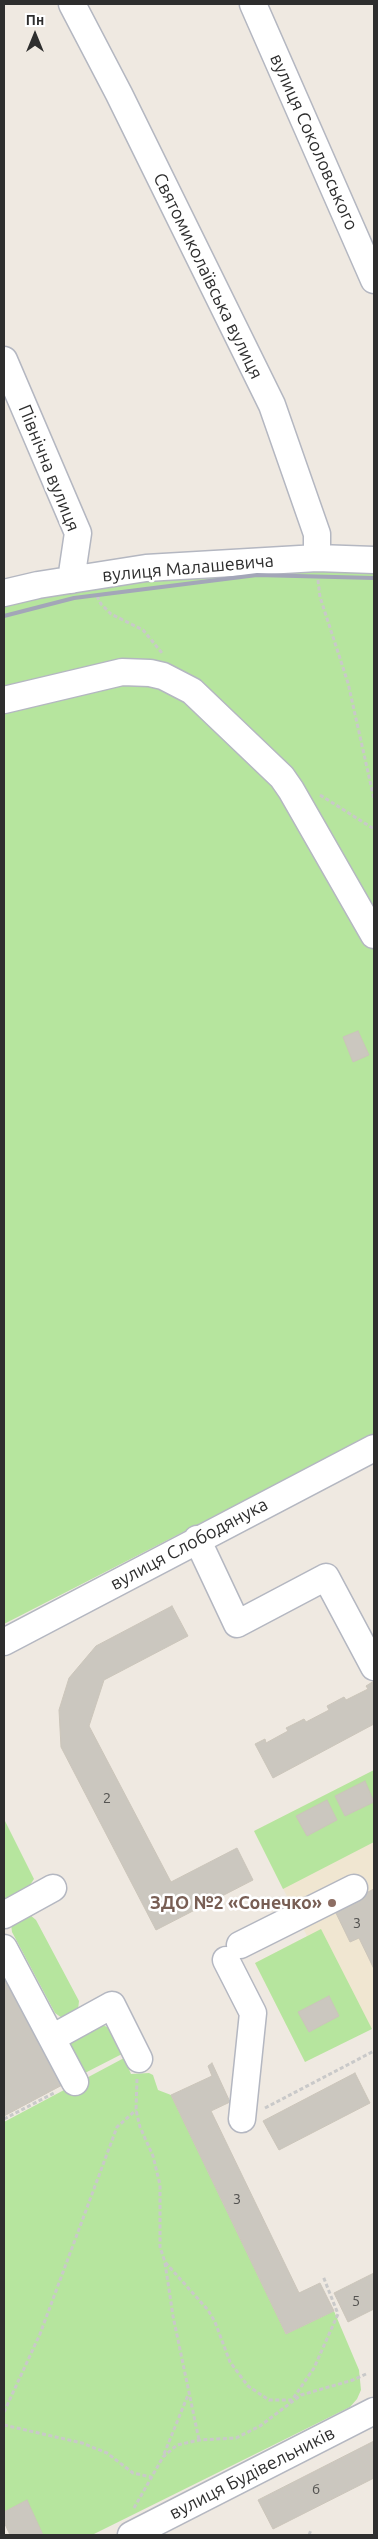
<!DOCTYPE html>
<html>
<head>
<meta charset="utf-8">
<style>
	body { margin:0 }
	#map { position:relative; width:378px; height:2539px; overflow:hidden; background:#efe9e1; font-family:Ubuntu,sans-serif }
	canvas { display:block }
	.frame { position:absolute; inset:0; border:5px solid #2e2e2e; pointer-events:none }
	.north { position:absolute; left:10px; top:10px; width:50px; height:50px; -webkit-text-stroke:4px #fff; paint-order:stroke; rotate:0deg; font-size:14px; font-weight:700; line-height:20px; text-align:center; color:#2e2e2e }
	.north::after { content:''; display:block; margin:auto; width:18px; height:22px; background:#2e2e2e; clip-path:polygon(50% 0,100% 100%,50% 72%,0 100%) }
</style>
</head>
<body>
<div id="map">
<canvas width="378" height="2539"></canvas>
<div class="frame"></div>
<div class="north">Пн</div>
</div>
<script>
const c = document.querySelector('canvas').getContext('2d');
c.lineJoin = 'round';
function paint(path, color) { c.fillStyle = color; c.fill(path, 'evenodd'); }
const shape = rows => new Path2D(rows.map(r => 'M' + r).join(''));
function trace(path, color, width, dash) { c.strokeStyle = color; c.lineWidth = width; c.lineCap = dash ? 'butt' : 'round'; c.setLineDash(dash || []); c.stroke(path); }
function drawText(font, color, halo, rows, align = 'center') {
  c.font = font + ' Ubuntu,sans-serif'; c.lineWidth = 5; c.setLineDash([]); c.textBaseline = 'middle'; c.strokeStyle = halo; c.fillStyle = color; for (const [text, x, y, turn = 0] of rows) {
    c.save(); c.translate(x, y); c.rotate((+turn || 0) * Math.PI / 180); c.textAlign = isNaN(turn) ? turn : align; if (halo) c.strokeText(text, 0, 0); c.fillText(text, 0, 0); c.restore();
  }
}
const education = shape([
	[374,1770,374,2027,305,2062,255,1963,307,1936,254,1831]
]);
const green = shape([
	[374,567,374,1434,4,1624,4,598,90,582],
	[374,1770,374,1842,283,1889,254,1831],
	[4,1819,34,1879,28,1888,4,1902],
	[29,1914,36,1920,79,2001,78,2010,62,2018,55,2013,12,1932,11,1924],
	[321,1929,372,2029,305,2062,255,1963],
	[101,2024,109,2028,122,2054,83,2074,71,2047,71,2042],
	[124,2058,131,2074,149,2073,153,2075,158,2090,171,2095,286,2334,334,2311,359,2370,361,2390,357,2399,350,2407,92,2535,43,2535,26,2501,4,2512,4,2122]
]);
const building = shape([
	[358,1031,369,1055,353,1062,343,1037,358,1031],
	[172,1606,188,1636,104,1680,89,1726,171,1882,237,1848,253,1880,156,1930,61,1747,59,1710,69,1678,96,1646,172,1606],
	[374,1681,374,1724,273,1778,255,1744,265,1739,266,1743,288,1731,286,1728,304,1719,306,1722,329,1710,327,1706,344,1697,346,1700,368,1689,366,1686,374,1681],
	[365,1781,374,1802,345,1816,335,1796,365,1781],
	[327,1800,337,1820,307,1836,296,1816,327,1800],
	[374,1889,374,1969,359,1938,350,1942,334,1909,374,1889],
	[4,1965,66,2083,4,2116,4,1965],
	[329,1996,339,2016,309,2032,298,2012,329,1996],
	[212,2063,230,2102,211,2111,299,2293,320,2283,334,2311,286,2334,171,2095,212,2076,208,2066,212,2063],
	[355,2073,370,2103,279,2150,263,2121,355,2073],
	[374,2273,374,2309,348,2322,334,2293,374,2273],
	[374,2441,374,2478,273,2529,258,2500,374,2441],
	[27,2500,43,2535,10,2535,4,2522,4,2512,27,2500]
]);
const path = shape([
	[318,580,320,597,348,683,374,799],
	[97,596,101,604,111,614,143,630,162,653],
	[320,795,374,829],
	[137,2079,136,2110,140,2127,153,2156,160,2185,160,2247,165,2262,208,2310,215,2322,230,2362,248,2386,269,2400,292,2400,314,2368,338,2314,323,2276],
	[265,2108,374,2051],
	[4,2119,56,2092],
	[165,2263,173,2316,199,2440],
	[4,2412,40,2334,117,2127,136,2110],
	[4,2425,82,2443,107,2453,133,2473,151,2477],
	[164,2454,188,2395],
	[134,2508,163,2457,177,2445,199,2440,236,2438,260,2426,301,2395,353,2380,366,2374],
	[309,2535,311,2530]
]);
const minor = shape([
	[72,4,119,94,272,405,317,534,317,558],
	[253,4,374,280],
	[4,360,78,533,71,580],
	[4,593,38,585,146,568,317,558,374,560],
	[4,700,122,672,150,673,163,676,192,691,282,777,291,790,374,935],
	[197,1539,237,1624,326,1577,374,1667],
	[4,1642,374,1448],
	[4,1915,53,1888],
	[240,1945,354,1888],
	[4,1948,75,2082],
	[226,1960,253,2013,242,2119],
	[52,2038,112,2005,139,2059],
	[131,2535,374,2411]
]);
const rail = shape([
	[4,616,74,598,257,575,374,578]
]);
const markers = [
	[332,1903,5,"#8d6e63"]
];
const numberNames = [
	["2",107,1798],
	["3",357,1923],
	["3",237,2199],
	["5",356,2301],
	["6",316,2489]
];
const streetNames = [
	["вулиця Соколовського",314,142,66],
	["Святомиколаївська вулиця",208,276,64],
	["Північна вулиця",49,468,68],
	["вулиця Малашевича",188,568,-5],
	["вулиця Слободянука",189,1544,-28],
	["вулиця Будівельників",252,2473,-27]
];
const educationNames = [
	["ЗДО №2 «Сонечко»",322,1903]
];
paint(education, '#f0e6d1');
paint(green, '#b6e59e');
paint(building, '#cbc7bf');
trace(building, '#cbc5ba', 1);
trace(minor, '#b4b7c1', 29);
trace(path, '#c9c9c9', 3, [4, 2.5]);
trace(minor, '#fff', 26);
trace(rail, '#a3a6b8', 4);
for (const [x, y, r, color] of markers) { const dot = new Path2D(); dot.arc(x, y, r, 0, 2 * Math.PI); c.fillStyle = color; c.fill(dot); trace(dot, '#fff', 2); }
drawText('15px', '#555452', null, numberNames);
drawText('18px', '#2e2e2e', '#fff', streetNames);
drawText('bold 18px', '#785e54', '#fff', educationNames, 'right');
</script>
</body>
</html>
